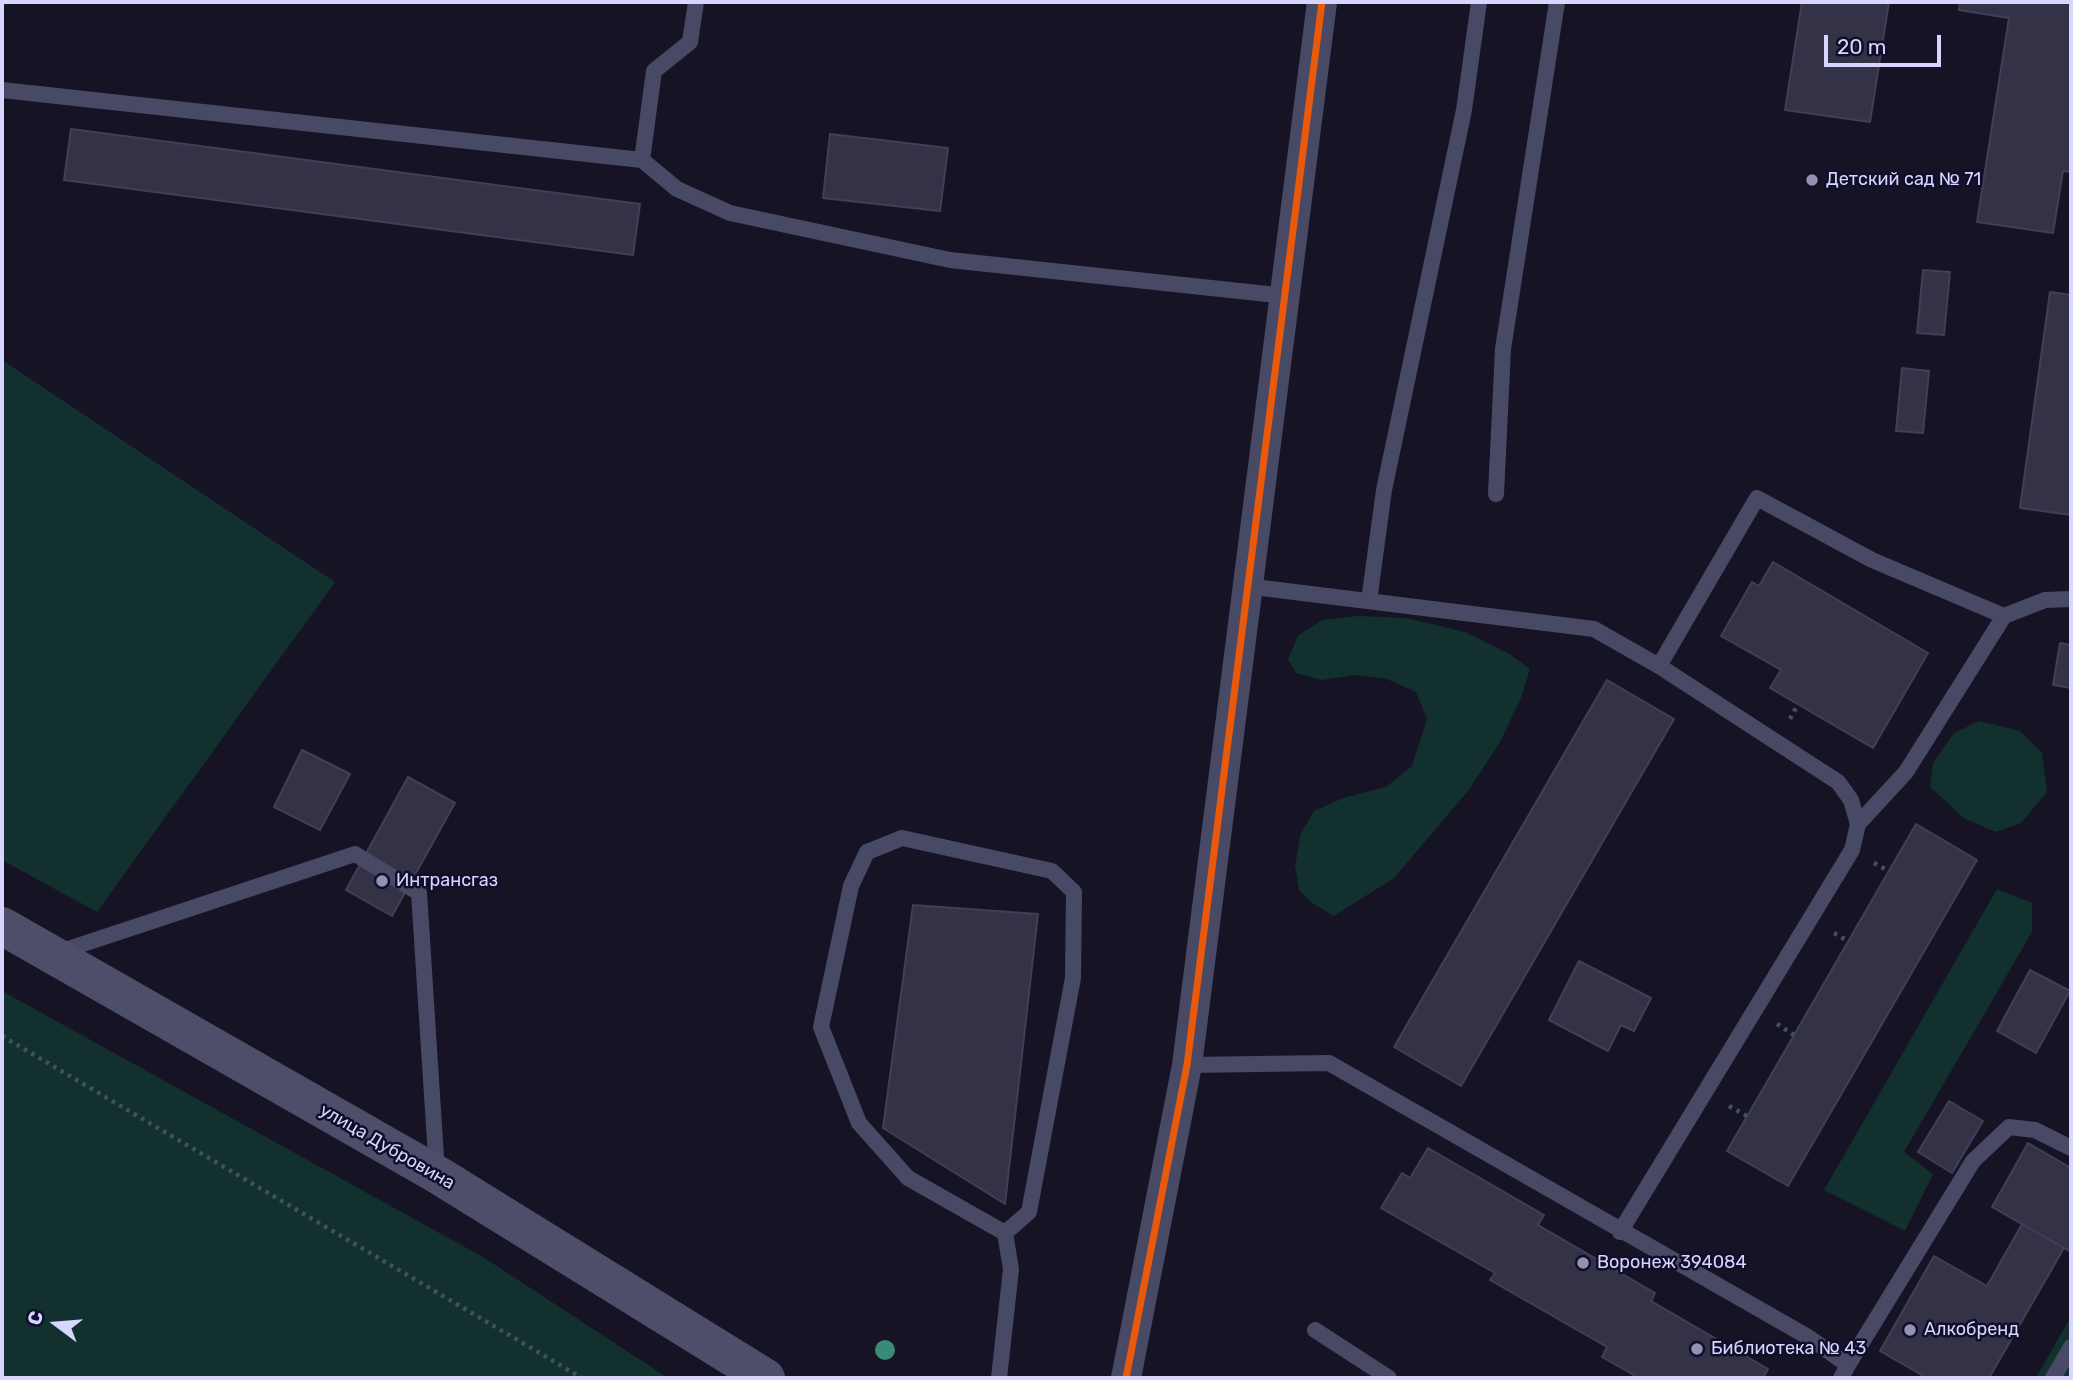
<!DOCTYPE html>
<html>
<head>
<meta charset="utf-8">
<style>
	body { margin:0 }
	#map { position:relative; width:2073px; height:1380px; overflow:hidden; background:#161424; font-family:Rubik,sans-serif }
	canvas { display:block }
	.frame { position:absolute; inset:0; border:4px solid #d7d6ff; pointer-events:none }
	.north { position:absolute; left:21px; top:1289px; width:70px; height:70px; -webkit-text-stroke:5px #100e2a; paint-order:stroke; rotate:286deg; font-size:19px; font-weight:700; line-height:28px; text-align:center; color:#d7d6ff }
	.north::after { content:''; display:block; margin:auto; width:24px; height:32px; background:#d7d6ff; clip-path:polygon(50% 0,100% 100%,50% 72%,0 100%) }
	.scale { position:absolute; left:1824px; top:35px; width:117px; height:32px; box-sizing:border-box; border:4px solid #d7d6ff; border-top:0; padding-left:9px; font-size:21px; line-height:24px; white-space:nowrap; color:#d7d6ff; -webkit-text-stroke:5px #100e2a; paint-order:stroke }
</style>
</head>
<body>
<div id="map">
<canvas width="2073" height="1380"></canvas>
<div class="frame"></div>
<div class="north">С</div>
<div class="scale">20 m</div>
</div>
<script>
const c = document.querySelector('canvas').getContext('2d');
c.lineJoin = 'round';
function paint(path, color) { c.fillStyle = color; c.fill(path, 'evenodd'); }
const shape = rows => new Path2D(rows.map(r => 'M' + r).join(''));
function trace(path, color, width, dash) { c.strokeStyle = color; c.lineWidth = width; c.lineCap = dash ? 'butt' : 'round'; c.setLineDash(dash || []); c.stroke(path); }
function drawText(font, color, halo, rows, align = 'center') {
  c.font = font + ' Rubik,sans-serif'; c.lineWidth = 5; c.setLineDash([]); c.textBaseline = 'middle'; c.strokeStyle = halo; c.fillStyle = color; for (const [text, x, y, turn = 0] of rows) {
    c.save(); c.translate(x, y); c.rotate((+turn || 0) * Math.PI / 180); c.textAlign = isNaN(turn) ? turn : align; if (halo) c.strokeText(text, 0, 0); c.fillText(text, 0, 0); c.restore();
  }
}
const green = shape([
	[2,360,335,582,97,912,2,860],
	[1358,616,1406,618,1465,632,1511,655,1530,669,1521,698,1500,742,1468,791,1394,878,1334,916,1312,903,1299,890,1295,866,1301,833,1314,811,1343,798,1386,787,1412,766,1427,719,1416,692,1387,679,1356,675,1321,680,1296,673,1288,659,1298,636,1322,620],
	[1979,721,2020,731,2042,753,2047,792,2021,823,1996,832,1965,819,1930,787,1933,763,1954,733],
	[1997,889,2032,903,2032,932,1904,1152,1933,1174,1905,1231,1824,1190],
	[2,991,483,1257,668,1378,2,1378],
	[2071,1316,2071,1378,2036,1378]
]);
const building = shape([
	[1802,2,1889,2,1870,122,1785,110,1802,2],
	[1960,2,2071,2,2071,172,2063,171,2053,233,1977,222,2009,18,1959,10,1960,2],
	[71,129,640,204,633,255,64,180,71,129],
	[830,134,948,148,940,211,823,198,830,134],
	[1923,270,1950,272,1944,335,1917,333,1923,270],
	[2050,292,2071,295,2071,515,2020,508,2050,292],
	[1902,368,1929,371,1923,433,1896,431,1902,368],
	[1773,562,1928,653,1873,748,1770,688,1781,670,1721,636,1752,582,1759,586,1773,562],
	[2060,643,2071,645,2071,688,2053,685,2060,643],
	[1607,680,1674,719,1461,1086,1394,1047,1607,680],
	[302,750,350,774,320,830,274,807,302,750],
	[408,777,455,803,392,916,346,890,408,777],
	[1916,824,1977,860,1788,1186,1727,1151,1916,824],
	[913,905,1038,914,1005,1204,883,1128,913,905],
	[1579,961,1651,998,1634,1031,1621,1025,1608,1051,1549,1020,1579,961],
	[2030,970,2070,991,2036,1053,1997,1031,2030,970],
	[1949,1101,1983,1121,1952,1173,1918,1152,1949,1101],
	[2028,1143,2071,1168,2071,1252,1992,1207,2028,1143],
	[1428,1148,1544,1215,1538,1225,1655,1293,1651,1301,1768,1369,1763,1378,1639,1378,1602,1357,1607,1347,1490,1280,1495,1273,1381,1208,1402,1173,1410,1178,1428,1148],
	[2022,1224,2064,1248,1989,1378,1927,1378,1880,1351,1934,1256,1987,1286,2022,1224]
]);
const path = shape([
	[1790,719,1798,704],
	[1874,863,1889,871],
	[1834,933,1848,941],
	[1777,1024,1794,1035],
	[2,1036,582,1378],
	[1729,1106,1747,1116]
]);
const lane = shape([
	[696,2,690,42,654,71,642,160,677,189,730,213,950,260,1286,296],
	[2,90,642,160],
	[1496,494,1503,349,1557,2],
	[1246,586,1594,629,1659,666,1838,782,1851,800,1858,824,1852,850,1620,1232],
	[1369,601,1384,490,1464,110,1479,2],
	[1659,666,1757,498,1872,560,2004,616],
	[1858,824,1906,772,2004,616,2045,600,2071,599],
	[56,953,355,854,419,893,437,1173],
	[1187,1065,1329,1063,1808,1337,1848,1365,1841,1378],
	[1315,1330,1389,1378],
	[1848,1365,1973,1161,2009,1127,2035,1130,2071,1148],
	[999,1378,1011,1269,1005,1233,908,1178,859,1123,821,1027,851,886,867,852,902,838,1052,871,1074,892,1073,978,1029,1212,1005,1233],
	[2053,1378,2071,1347]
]);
const street = shape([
	[1126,1378,1187,1065,1322,2]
]);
const secondary = shape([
	[2,926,438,1175,766,1378]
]);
const cycleway = shape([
	[1126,1378,1187,1065,1322,2]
]);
const trees = [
	[885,1350]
];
const markers = [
	[1812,180,7,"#9392b2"],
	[382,881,7,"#9392b2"],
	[1583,1263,7,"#9392b2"],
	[1910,1330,7,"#9392b2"],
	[1697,1349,7,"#9392b2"]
];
const poiNames = [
	["Детский сад № 71",1826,180],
	["Интрансгаз",396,881],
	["Воронеж 394084",1597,1263],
	["Алкобренд",1924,1330],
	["Библиотека № 43",1711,1349]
];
const streetNames = [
	["улица Дубровина",387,1147,30]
];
paint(green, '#11302e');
paint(building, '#343246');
trace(building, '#413f57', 2);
trace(path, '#405160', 4.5, [3.5, 5]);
trace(lane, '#484a65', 16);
trace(street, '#484a65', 30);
trace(secondary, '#4d4e6a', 38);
trace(cycleway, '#e8590c', 7);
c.fillStyle = '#3a8a75';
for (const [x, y] of trees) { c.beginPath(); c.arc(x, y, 10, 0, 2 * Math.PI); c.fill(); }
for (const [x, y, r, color] of markers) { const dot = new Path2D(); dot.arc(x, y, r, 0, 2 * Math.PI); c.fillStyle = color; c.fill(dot); trace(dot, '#100e2a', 2.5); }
drawText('18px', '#d7d6ff', '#100e2a', poiNames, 'left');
drawText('18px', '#d7d6ff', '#100e2a', streetNames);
</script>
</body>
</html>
